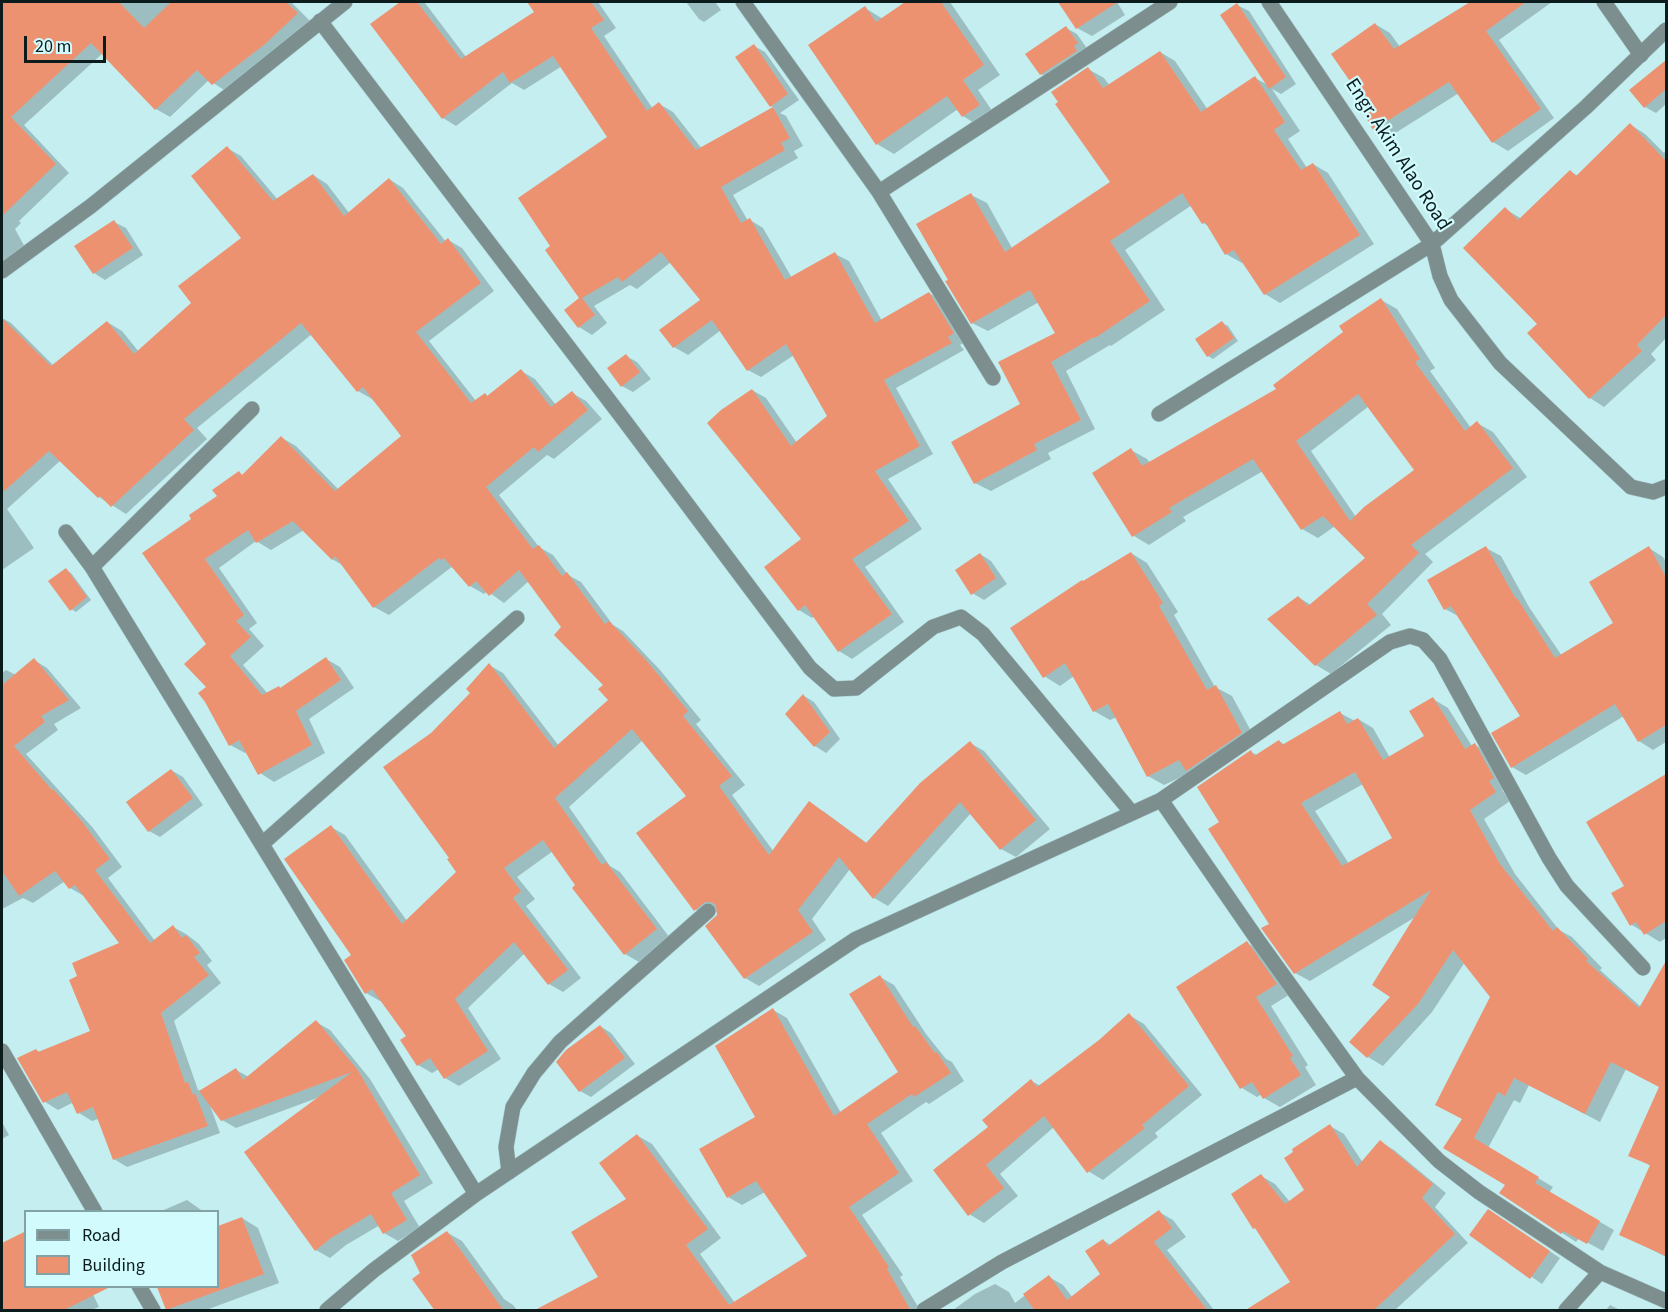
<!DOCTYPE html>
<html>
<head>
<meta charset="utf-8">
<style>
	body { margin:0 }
	#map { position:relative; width:1668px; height:1312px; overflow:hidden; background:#c4eef0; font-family:"Source Sans 3",sans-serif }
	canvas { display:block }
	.frame { position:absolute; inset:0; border:3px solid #0c1c1d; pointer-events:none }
	.legend { position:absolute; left:24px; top:1210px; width:195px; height:78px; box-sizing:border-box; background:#d1fbfd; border:2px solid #82a2a3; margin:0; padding:8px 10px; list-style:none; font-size:18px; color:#0c1c1d }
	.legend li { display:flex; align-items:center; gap:12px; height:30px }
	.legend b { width:30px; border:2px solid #82a2a3 }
	.scale { position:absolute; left:24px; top:36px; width:82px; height:27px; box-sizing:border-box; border:3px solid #0c1c1d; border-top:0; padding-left:8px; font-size:18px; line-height:21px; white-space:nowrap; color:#0c1c1d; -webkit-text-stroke:4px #d1fbfd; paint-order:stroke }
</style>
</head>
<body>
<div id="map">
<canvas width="1668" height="1312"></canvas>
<div class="frame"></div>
<ul class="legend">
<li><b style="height:8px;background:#7d8e8e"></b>Road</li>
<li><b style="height:16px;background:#ed9271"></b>Building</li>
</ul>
<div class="scale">20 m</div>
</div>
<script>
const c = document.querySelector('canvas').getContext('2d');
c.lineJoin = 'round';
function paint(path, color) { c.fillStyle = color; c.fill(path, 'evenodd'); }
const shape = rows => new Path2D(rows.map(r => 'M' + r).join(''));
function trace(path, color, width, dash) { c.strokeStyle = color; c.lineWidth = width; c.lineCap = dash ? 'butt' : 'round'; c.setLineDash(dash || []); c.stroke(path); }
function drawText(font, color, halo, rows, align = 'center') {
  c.font = font + ' "Source Sans 3",sans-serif'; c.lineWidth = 4.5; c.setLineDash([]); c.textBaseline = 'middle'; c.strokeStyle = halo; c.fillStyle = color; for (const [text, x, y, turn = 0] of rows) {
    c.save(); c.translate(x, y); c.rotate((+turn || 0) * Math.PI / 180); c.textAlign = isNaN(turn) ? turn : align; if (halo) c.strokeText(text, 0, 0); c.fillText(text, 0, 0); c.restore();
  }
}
const shadow = shape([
	[2,2,291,2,311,22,227,92,209,80,170,117,156,109,103,53,24,125,69,173,19,221,21,223,15,229,26,249,2,264],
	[403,2,425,3,466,57,536,13,528,2,598,2,616,28,604,36,653,109,659,104,673,112,702,149,774,108,771,106,754,46,765,52,799,100,780,113,786,116,803,146,794,151,798,158,733,195,748,221,750,220,763,228,792,278,835,254,849,261,882,321,929,293,942,301,967,341,960,345,964,350,896,388,933,454,888,479,922,529,865,567,904,622,852,659,839,651,815,616,812,618,799,610,803,539,752,390,766,398,797,443,829,417,794,355,761,377,748,370,721,330,688,355,674,347,661,330,702,300,671,262,637,289,630,285,594,306,607,323,592,335,579,327,566,310,581,298,552,246,609,137,562,66,524,90,512,83,456,126,443,118,372,25],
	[686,2,715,2,721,10,704,22,699,19],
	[908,2,950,2,1000,75,978,90,995,115,979,126,963,116,958,109,894,154,877,144,865,8,883,19],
	[1060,2,1117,2,1125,15,1092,36,1077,28],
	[1473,2,1552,2,1499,40,1554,118,1508,151,1493,142,1459,93,1389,137,1374,129,1363,98,1375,24,1390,33,1400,47],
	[1237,5,1249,11,1296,84,1281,94,1272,89,1300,131,1288,139,1307,168,1313,164,1328,173,1374,244,1280,303,1265,294,1244,262,1242,263,1226,254,1210,227,1203,223,1192,205,1125,250,1165,310,1111,346,1110,345,1066,371,1095,429,1048,453,1051,459,991,491,975,483,1022,405,1057,333,1039,302,988,331,972,323,950,280,971,195,987,203,1012,248,1112,183,1088,69,1104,78,1110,86,1160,52,1175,61,1208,110,1255,78,1268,85],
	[1066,28,1077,34,1088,50,1052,81,1041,74],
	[1661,67,1666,70,1666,104,1656,113,1645,107],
	[1631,125,1645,134,1664,153,1666,150,1666,338,1651,354,1656,360,1604,407,1590,398,1529,333,1539,324,1505,209,1522,219,1570,171,1578,176],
	[227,148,241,156,278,200,313,175,327,184,349,213,389,179,403,188,446,242,448,240,462,248,494,291,429,341,476,401,485,394,489,397,521,371,535,379,556,405,572,393,586,401,602,419,554,459,547,455,499,495,539,547,553,555,568,575,581,582,613,625,623,631,660,670,701,720,696,724,745,785,732,795,774,852,823,811,868,844,970,743,984,751,1050,829,1016,857,1001,849,971,813,888,906,874,898,850,869,812,919,826,940,759,986,745,978,718,911,709,918,695,909,689,796,643,740,569,807,610,866,620,872,670,938,639,962,625,954,553,851,517,877,535,899,526,906,581,978,563,992,549,984,525,953,468,1008,501,1059,459,1086,445,1078,439,1069,432,1073,418,1065,409,1037,382,1000,380,1001,366,993,346,960,353,955,331,827,345,835,407,921,458,872,451,859,432,734,473,693,489,665,503,673,559,746,610,700,605,685,529,581,504,603,487,591,484,594,470,586,453,566,389,615,374,607,344,566,332,559,304,530,271,550,256,541,219,568,257,623,249,629,264,646,243,665,268,694,281,689,326,659,340,667,354,688,309,719,325,753,274,782,260,773,247,752,245,753,230,745,208,687,208,644,194,519,219,496,239,473,244,476,282,438,296,446,339,490,403,436,372,399,358,391,312,334,197,428,207,439,126,514,99,497,61,460,7,509,34,548,2,570,2,318,11,323,54,366,107,322,122,331,139,352,193,303,243,238],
	[114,222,126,228,143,255,105,280,94,273],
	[1381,300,1397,309,1435,368,1430,371,1471,428,1477,423,1493,432,1527,477,1425,554,1433,562,1382,614,1391,625,1331,674,1316,665,1298,597,1311,605,1367,558,1335,526,1318,538,1302,529,1263,471,1183,517,1186,521,1149,545,1134,536,1131,450,1147,459,1150,463,1278,389],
	[1369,406,1416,470,1356,517,1311,451],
	[1222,323,1228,326,1238,341,1213,359,1208,356],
	[626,356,637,362,651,379,633,392,622,386],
	[1486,548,1501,556,1529,607,1562,656,1615,623,1649,548,1663,557,1666,562,1666,742,1653,750,1639,741,1624,716,1526,775,1512,767,1522,716,1460,617,1445,609],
	[1131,553,1147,563,1178,612,1174,615,1215,687,1232,696,1257,742,1164,785,1148,776,1117,717,1110,720,1094,711,1074,676,1060,686,1044,676],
	[980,554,991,561,1007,584,984,600,972,593],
	[66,570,71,573,91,600,76,612,71,609],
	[34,660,47,668,81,708,54,724,58,730,26,754,93,828,122,867,108,878,155,941,173,927,186,934,199,944,212,961,207,965,221,983,174,1021,198,1090,201,1091,236,1070,249,1077,316,1022,330,1030,370,1079,433,1183,404,1201,420,1228,398,1241,384,1233,380,1225,346,1245,330,1258,316,1250,320,1097,236,1128,222,1120,210,1105,220,1133,127,1167,114,1159,98,1119,92,1121,79,1113,74,1102,58,1110,45,1102,36,1050,40,1052,92,1031,79,977,121,944,84,896,70,888,65,881,33,903,23,898,2,909,2,673,6,670,16,675],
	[804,696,814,702,840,739,826,753,815,746],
	[1433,699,1448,708,1472,746,1475,745,1490,753,1508,786,1502,790,1510,801,1484,819,1515,874,1559,930,1572,937,1602,968,1600,970,1641,1007,1666,964,1666,1257,1621,1234,1651,1166,1630,1155,1660,1087,1626,1069,1600,1122,1529,1085,1520,1103,1514,1100,1488,1148,1553,1187,1549,1193,1614,1230,1603,1251,1579,1238,1576,1242,1562,1233,1501,1193,1507,1184,1445,1147,1463,1119,1491,996,1465,962,1432,1012,1383,1066,1368,1057,1351,1042,1393,996,1417,916,1310,981,1295,973,1221,822,1251,752,1257,755,1279,741,1285,745,1340,713,1355,721,1358,719,1373,728,1390,758,1426,737],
	[1363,784,1394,839,1349,864,1315,811],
	[171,770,183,777,203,805,160,837,149,831],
	[1661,779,1666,782,1666,938,1660,942,1632,925,1626,886],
	[1247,943,1262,952,1292,993,1271,1006,1308,1065,1305,1067,1316,1085,1280,1107,1264,1098,1262,1094,1257,1097,1242,1088],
	[880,977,894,985,926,1034,946,1059,952,1062,964,1081,929,1104,926,1102,881,1133,913,1181,862,1215,903,1275,900,1277,920,1310,536,1310,600,1278,628,1200,638,1136,652,1144,721,1238,700,1254,735,1303,809,1257,765,1192,742,1205,728,1197,757,1117,773,1010,787,1018,841,1113,900,1073],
	[1129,1015,1144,1024,1202,1095,1155,1133,1158,1137,1103,1180,1088,1171,1054,1127,1000,1174,1018,1196,984,1223,969,1214,990,1127,1031,1081,1041,1086,1100,1041],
	[600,1026,611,1033,635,1064,591,1097,580,1091],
	[2,1122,9,1135,2,1139],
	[1330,1126,1344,1134,1363,1163,1380,1142,1394,1150,1446,1193,1435,1207,1468,1243,1395,1310,1247,1310,1292,1283,1260,1231,1254,1228,1261,1176,1275,1184,1290,1202,1306,1190],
	[187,1200,204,1212,159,1212],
	[1159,1212,1173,1220,1186,1237,1167,1250,1214,1310,953,1310,975,1294,995,1284,1009,1292,1015,1303,1049,1277,1063,1285,1073,1298,1102,1275,1103,1240,1112,1246],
	[242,1218,258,1228,279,1283,206,1310,167,1309,159,1286,218,1286,218,1227],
	[1499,1218,1560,1258,1542,1284,1471,1235],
	[26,1233,26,1286,89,1286,99,1307,91,1310,2,1310,2,1289,11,1286,2,1268,2,1245],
	[448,1233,462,1241,504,1299,513,1305,517,1310,437,1310,422,1274],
	[1610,1305,1620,1310,1606,1310]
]);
const building = shape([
	[2,2,119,2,144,28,171,2,286,2,298,13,265,44,212,85,197,70,155,110,91,43,11,117,56,164,2,216],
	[400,2,417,2,461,59,534,12,527,2,591,2,604,20,591,28,647,111,659,102,696,150,773,107,790,138,781,143,785,150,721,187,741,223,750,218,785,280,835,252,875,323,929,292,954,333,948,337,952,343,884,380,920,446,875,471,909,521,852,559,892,614,838,652,805,605,798,611,764,567,801,539,707,423,721,410,752,389,791,446,827,416,786,344,747,371,712,320,673,348,659,330,700,300,661,252,622,282,618,277,582,298,595,315,578,328,564,310,579,298,545,250,550,246,518,198,607,137,553,56,510,83,503,72,442,119,370,24],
	[905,2,941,2,984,65,963,80,980,105,962,117,947,96,876,145,808,45,865,6,876,22],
	[1058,2,1118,2,1076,29],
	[1470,2,1526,2,1486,31,1541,109,1492,143,1449,82,1373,130,1356,100,1361,97,1331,54,1375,23,1394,49],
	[1237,3,1286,77,1269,89,1220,15],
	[1066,26,1078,43,1074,46,1077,51,1040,75,1025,54],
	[754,44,788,94,770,107,735,57],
	[1160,51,1201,112,1255,76,1285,122,1274,130,1301,170,1313,163,1360,235,1264,295,1234,250,1225,255,1205,222,1202,224,1182,193,1110,241,1150,301,1095,338,1094,337,1051,362,1081,420,1034,444,1037,450,974,484,951,442,1020,404,998,362,1055,333,1030,290,971,324,945,281,948,280,916,224,971,193,1005,252,1110,182,1055,104,1058,102,1051,92,1088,67,1103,88],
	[1666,60,1666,89,1644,108,1629,90],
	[1630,123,1666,161,1666,315,1637,345,1642,351,1589,399,1527,333,1537,324,1463,248,1505,207,1518,220,1570,170,1576,176],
	[227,146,273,201,313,174,344,216,389,178,441,244,448,238,481,283,416,332,471,403,485,393,487,396,521,369,551,407,572,391,588,410,538,452,534,447,486,487,533,549,539,545,562,576,567,572,605,624,609,621,646,660,688,711,683,716,732,776,719,786,769,855,809,801,866,843,920,783,970,741,1036,820,1000,850,960,802,873,899,839,857,798,910,813,932,744,979,705,926,717,915,716,905,711,902,705,902,694,911,636,833,686,796,632,729,555,798,602,865,606,862,657,929,624,955,572,888,575,885,543,840,504,868,521,891,513,898,568,970,548,985,514,942,455,999,488,1051,444,1079,430,1058,417,1066,400,1040,406,1036,372,989,365,994,344,960,351,955,284,859,331,825,402,924,456,872,447,859,449,858,383,767,431,733,470,693,466,689,489,663,554,748,608,700,598,689,603,685,554,635,561,627,519,570,489,596,476,581,469,587,444,558,441,560,439,558,373,608,335,556,332,560,293,521,256,543,248,530,205,559,244,615,236,621,251,637,230,656,262,695,279,686,280,688,326,657,341,680,296,711,312,745,258,775,239,740,229,746,205,702,198,693,206,687,184,664,206,644,142,553,191,519,189,515,217,496,212,490,239,471,242,475,281,436,335,491,401,436,363,387,357,392,301,323,184,419,194,430,111,507,100,496,98,498,49,451,2,493,2,318,51,366,107,321,134,354,191,303,178,286,241,238,191,176],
	[114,220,133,248,93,274,74,246],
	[1381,298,1420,359,1415,362,1465,431,1477,421,1513,468,1411,545,1419,553,1367,604,1377,615,1315,666,1267,619,1298,596,1308,606,1365,558,1323,516,1301,530,1253,459,1169,508,1172,512,1132,537,1092,473,1131,448,1142,466,1276,389,1273,385,1343,332,1339,326],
	[1358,394,1414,470,1364,507,1350,521,1296,441],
	[1222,321,1234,338,1207,357,1195,339],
	[626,354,640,372,621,387,607,368],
	[1486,546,1516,599,1517,598,1555,658,1613,623,1589,582,1649,546,1666,577,1666,725,1638,742,1615,704,1511,768,1491,733,1520,716,1451,606,1444,610,1427,580],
	[1131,552,1163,603,1159,606,1207,690,1216,685,1242,733,1186,771,1179,760,1147,777,1108,704,1093,712,1065,663,1043,678,1010,628,1082,580,1083,581],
	[980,553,996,578,971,595,955,570],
	[66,568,87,597,70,611,48,581],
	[34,658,69,700,41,716,45,722,14,746,52,790,53,789,80,819,110,859,95,870,150,943,173,925,182,938,186,935,200,953,194,957,209,975,161,1013,185,1083,188,1082,193,1095,195,1093,208,1126,113,1160,93,1107,77,1114,67,1092,43,1103,17,1058,36,1049,38,1052,90,1031,69,980,77,976,72,963,119,943,75,885,69,889,55,871,19,896,2,871,2,685],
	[803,694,830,732,814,747,785,714],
	[1433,697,1465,749,1475,743,1494,778,1489,781,1496,792,1470,810,1500,864,1553,931,1557,927,1588,959,1586,961,1639,1008,1666,961,1666,1256,1619,1235,1650,1165,1628,1156,1659,1087,1611,1062,1585,1114,1514,1078,1505,1096,1498,1092,1474,1138,1539,1177,1535,1183,1600,1221,1587,1244,1563,1231,1561,1234,1499,1193,1505,1185,1443,1148,1462,1119,1435,1105,1490,997,1453,950,1418,1004,1367,1058,1349,1042,1390,997,1372,985,1431,890,1294,974,1261,928,1269,924,1208,829,1219,822,1197,787,1251,750,1254,756,1279,740,1282,745,1340,711,1347,724,1358,718,1383,760,1424,736,1409,711],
	[1355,772,1392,838,1342,866,1301,803],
	[171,769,193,798,148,832,126,802],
	[1666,774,1666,921,1644,935,1636,922,1630,926,1611,893,1624,886,1586,822],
	[1247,941,1277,984,1256,997,1293,1056,1290,1058,1301,1075,1263,1099,1252,1082,1240,1089,1176,987],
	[880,975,913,1027,915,1026,935,1053,937,1052,951,1073,914,1097,912,1094,867,1124,899,1173,849,1207,889,1267,887,1269,911,1311,533,1311,598,1277,571,1232,626,1199,599,1163,637,1134,708,1229,686,1245,729,1305,807,1256,756,1181,727,1198,699,1149,755,1117,715,1046,773,1008,834,1116,898,1072,849,994],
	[1129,1013,1189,1086,1142,1125,1145,1128,1087,1173,1044,1116,986,1165,1004,1188,968,1216,933,1170,988,1127,982,1120,1031,1079,1037,1087,1099,1040],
	[316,1020,357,1069,420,1175,391,1193,407,1220,383,1234,371,1214,331,1238,315,1251,244,1152,352,1072,221,1121,199,1091,236,1068,243,1080],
	[600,1025,625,1058,579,1092,556,1062,566,1050],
	[1330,1124,1357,1167,1380,1140,1433,1184,1422,1198,1455,1234,1373,1311,1244,1311,1290,1282,1255,1228,1253,1229,1231,1194,1261,1174,1285,1204,1304,1190,1284,1158,1293,1152,1292,1149],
	[1488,1209,1550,1251,1530,1279,1469,1235],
	[1159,1210,1172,1228,1154,1242,1208,1311,1035,1311,1023,1294,1049,1275,1067,1300,1100,1274,1085,1251,1103,1239,1108,1246],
	[242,1217,264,1274,166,1310,157,1287,218,1287,218,1226],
	[26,1231,26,1287,110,1287,62,1311,2,1311,2,1243],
	[447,1231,504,1311,435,1311,412,1279,420,1273,411,1255]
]);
const service = shape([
	[1604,2,1641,55]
]);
const minor = shape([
	[743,2,879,192,993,378],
	[1269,2,1432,244,1440,276,1451,300,1500,363,1631,487,1653,492,1666,487],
	[320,21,624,420,810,668,834,689,856,688,933,627,961,617,983,634,1132,813],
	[879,192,1170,2],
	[2,271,91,206,345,2],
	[1159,414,1432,244,1586,107,1666,30],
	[66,532,92,567,476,1194],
	[92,567,252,409],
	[1161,800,1259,942,1357,1078,1439,1161,1479,1192,1600,1272,1666,1301],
	[262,844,517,618],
	[2,1051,95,1212],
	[509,1172,506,1147,513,1107,534,1073,560,1042,708,911],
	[139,1286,153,1310],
	[327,1310,374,1270,476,1194,856,939,1161,800,1390,642,1410,636,1423,640,1440,659,1549,858,1567,886,1643,968],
	[924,1310,1002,1262,1357,1078],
	[1566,1310,1600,1272]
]);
const streetNames = [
	["Engr. Akim Alao Road",1397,155,57]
];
paint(shadow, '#0003');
paint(building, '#ed9271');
trace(service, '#a3c8ca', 16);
trace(minor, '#a3c8ca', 16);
trace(service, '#7d8e8e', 15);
trace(minor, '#7d8e8e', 15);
drawText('20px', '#0c1c1d', '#d1fbfd', streetNames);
</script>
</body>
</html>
